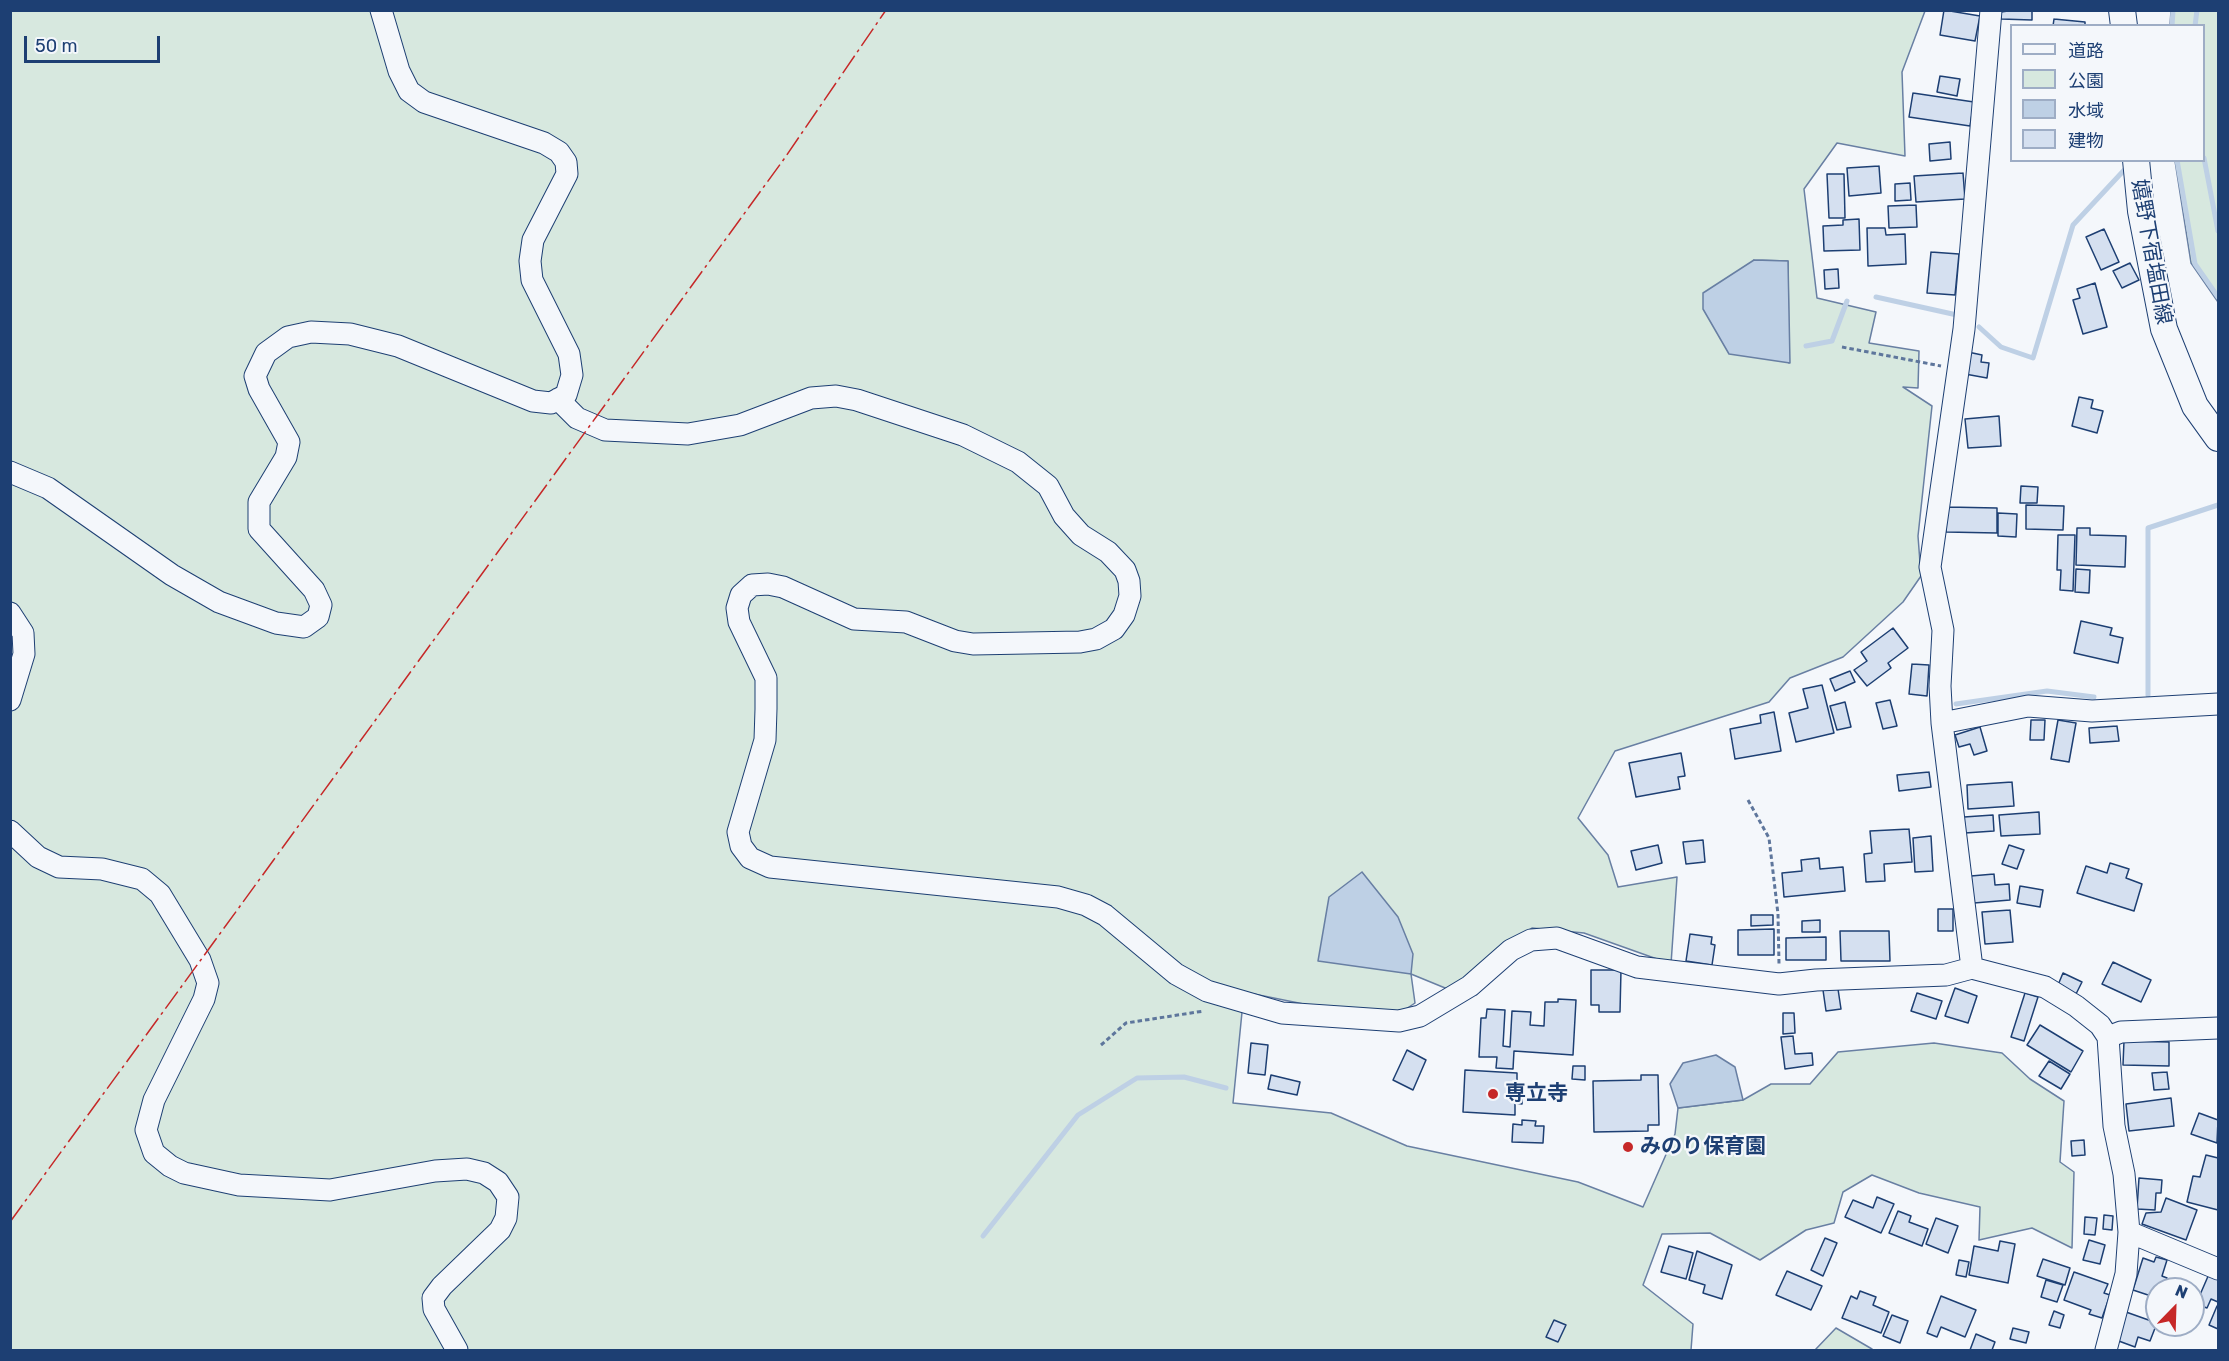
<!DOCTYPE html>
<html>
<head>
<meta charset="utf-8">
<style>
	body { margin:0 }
	#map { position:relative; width:2229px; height:1361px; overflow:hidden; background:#f4f7fb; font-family:Rubik,"Noto Sans JP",sans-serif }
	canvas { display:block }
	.frame { position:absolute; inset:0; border:12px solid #1d3f73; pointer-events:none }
	.legend { position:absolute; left:2010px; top:24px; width:195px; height:138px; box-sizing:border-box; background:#f4f7fb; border:2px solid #9eadc5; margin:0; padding:8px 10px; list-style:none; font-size:18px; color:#1d3f73 }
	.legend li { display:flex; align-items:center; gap:12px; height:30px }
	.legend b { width:30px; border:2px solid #9eadc5 }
	.north { position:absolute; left:2145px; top:1277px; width:60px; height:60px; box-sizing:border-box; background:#f4f7fb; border:2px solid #9eadc5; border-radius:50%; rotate:23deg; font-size:16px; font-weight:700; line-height:24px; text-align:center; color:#1d3f73 }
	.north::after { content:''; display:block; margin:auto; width:21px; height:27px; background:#c62828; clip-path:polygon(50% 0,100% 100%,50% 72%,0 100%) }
	.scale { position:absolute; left:24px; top:36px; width:136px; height:27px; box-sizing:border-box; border:3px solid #1d3f73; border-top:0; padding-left:8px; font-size:18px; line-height:21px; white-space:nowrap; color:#1d3f73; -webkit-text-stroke:4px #f4f7fb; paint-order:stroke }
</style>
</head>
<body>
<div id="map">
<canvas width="2229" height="1361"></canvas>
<div class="frame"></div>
<ul class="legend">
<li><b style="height:8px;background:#f4f7fb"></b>道路</li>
<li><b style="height:16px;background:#d7e8df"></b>公園</li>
<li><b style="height:16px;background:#bed0e5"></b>水域</li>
<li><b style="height:16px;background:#d5e0f0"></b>建物</li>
</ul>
<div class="north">N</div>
<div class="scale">50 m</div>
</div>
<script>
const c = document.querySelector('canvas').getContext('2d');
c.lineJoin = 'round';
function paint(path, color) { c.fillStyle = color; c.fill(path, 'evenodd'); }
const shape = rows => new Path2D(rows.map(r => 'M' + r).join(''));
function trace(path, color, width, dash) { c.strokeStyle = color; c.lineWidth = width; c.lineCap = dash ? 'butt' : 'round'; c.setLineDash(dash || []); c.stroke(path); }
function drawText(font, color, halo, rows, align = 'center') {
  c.font = font + ' Rubik,"Noto Sans JP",sans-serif'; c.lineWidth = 4.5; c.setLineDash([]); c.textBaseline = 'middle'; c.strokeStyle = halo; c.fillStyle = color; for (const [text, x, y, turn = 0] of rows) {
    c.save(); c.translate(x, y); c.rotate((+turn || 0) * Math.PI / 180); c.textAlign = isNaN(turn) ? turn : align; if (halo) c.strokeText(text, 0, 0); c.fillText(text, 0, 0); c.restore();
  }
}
const green = shape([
	[10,11,1925,11,1902,72,1905,156,1837,143,1804,189,1817,298,1876,312,1869,343,1919,351,1918,388,1903,387,1932,406,1918,536,1921,576,1903,602,1843,657,1790,678,1769,702,1615,751,1578,818,1608,855,1618,887,1677,877,1671,964,1584,933,1532,928,1450,990,1411,974,1415,1003,1388,1021,1244,992,1233,1103,1331,1113,1407,1146,1578,1182,1643,1207,1675,1134,1678,1108,1743,1100,1771,1084,1810,1084,1838,1052,1934,1043,2002,1053,2030,1079,2064,1101,2060,1162,2074,1172,2072,1248,2032,1228,1979,1240,1980,1207,1919,1193,1872,1175,1843,1192,1834,1223,1806,1230,1760,1260,1710,1233,1662,1234,1643,1285,1693,1324,1691,1350,11,1350,10,11],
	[1754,260,1788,261,1789,363,1754,260],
	[2171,11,2218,11,2218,302,2191,263,2175,161,2204,160,2204,26,2170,25,2171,11],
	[1836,1328,1872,1349,1872,1350,1815,1350,1836,1328]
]);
const water = shape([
	[1754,260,1788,261,1790,363,1729,354,1703,309,1703,293,1754,260],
	[1362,872,1398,917,1413,954,1411,974,1318,961,1329,897,1362,872],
	[1716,1055,1735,1067,1743,1100,1678,1108,1670,1084,1683,1063,1716,1055]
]);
const stream = shape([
	[2172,26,2173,10],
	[2195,26,2197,10],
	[2204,158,2218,231],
	[2177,160,2195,264,2218,297],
	[1876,297,1957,315],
	[1979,327,2001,347,2033,358,2073,225,2127,167],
	[1806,346,1832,341,1847,301],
	[2148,695,2148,528,2218,505],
	[1956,704,2047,691,2094,697],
	[983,1236,1078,1115,1137,1078,1184,1077,1226,1088]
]);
const building = shape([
	[1944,10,1980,16,1975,41,1940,35,1944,10],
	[2015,10,2032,10,2032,20,2001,19,2001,12,2015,10],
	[2054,19,2085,22,2085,26,2053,26,2054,19],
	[1940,76,1960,79,1957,96,1937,92,1940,76],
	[1913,93,1974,102,1970,126,1909,117,1913,93],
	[1950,142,1951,159,1930,161,1929,144,1950,142],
	[1879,166,1881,193,1849,196,1847,168,1879,166],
	[1963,173,1965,199,1916,202,1914,176,1963,173],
	[1827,174,1844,174,1845,218,1829,218,1827,174],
	[1910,183,1911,200,1895,201,1895,184,1910,183],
	[1916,205,1917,227,1889,228,1888,206,1916,205],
	[1859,219,1860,250,1824,251,1823,226,1843,225,1843,220,1859,219],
	[1867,228,1885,228,1886,235,1905,234,1906,264,1868,266,1867,228],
	[2104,229,2119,262,2101,270,2086,237,2104,229],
	[1931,252,1959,254,1955,295,1927,293,1931,252],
	[2130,263,2139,280,2122,288,2113,271,2130,263],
	[1838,269,1839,288,1825,289,1824,270,1838,269],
	[2095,283,2107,327,2083,334,2073,300,2080,298,2077,289,2095,283],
	[1968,352,1982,355,1981,362,1989,363,1987,378,1965,374,1968,352],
	[2079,397,2093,400,2091,408,2103,411,2097,433,2072,426,2079,397],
	[1999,416,2001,446,1968,448,1965,419,1999,416],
	[2021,486,2038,487,2037,503,2020,503,2021,486],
	[2026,505,2064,506,2063,530,2026,529,2026,505],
	[1947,507,1997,508,1997,533,1946,532,1947,507],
	[1998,513,2017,514,2016,537,1998,536,1998,513],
	[2077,528,2090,528,2090,535,2126,536,2125,567,2076,565,2077,528],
	[2058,535,2075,535,2073,591,2060,590,2061,570,2057,570,2058,535],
	[2076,569,2090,570,2089,593,2075,592,2076,569],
	[2081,621,2112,628,2110,635,2123,638,2118,663,2074,653,2081,621],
	[1893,628,1908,648,1888,663,1891,668,1867,686,1854,670,1867,661,1861,652,1893,628],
	[1912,664,1929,665,1927,696,1909,694,1912,664],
	[1850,671,1855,682,1835,691,1830,679,1850,671],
	[1822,685,1834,733,1796,742,1789,713,1808,708,1803,689,1822,685],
	[1890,700,1897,726,1883,729,1876,703,1890,700],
	[1845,702,1851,727,1837,730,1830,706,1845,702],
	[1774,712,1781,751,1735,759,1730,729,1761,723,1760,715,1774,712],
	[2031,720,2045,720,2044,740,2030,740,2031,720],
	[2058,720,2076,723,2069,762,2051,759,2058,720],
	[2117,726,2119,741,2090,743,2089,728,2117,726],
	[1980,727,1987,751,1974,755,1970,744,1959,747,1955,735,1980,727],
	[1681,753,1685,776,1678,777,1680,789,1636,797,1629,763,1681,753],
	[1929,772,1931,787,1899,791,1897,775,1929,772],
	[2012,782,2014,806,1968,809,1967,785,2012,782],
	[2039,812,2040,834,2001,836,1999,815,2039,812],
	[1993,815,1994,831,1965,833,1964,817,1993,815],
	[1909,829,1912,862,1884,864,1885,881,1866,882,1864,854,1872,853,1870,831,1909,829],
	[1931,836,1933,871,1915,872,1913,838,1931,836],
	[1703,840,1705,862,1686,864,1683,842,1703,840],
	[1658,845,1662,863,1636,870,1631,851,1658,845],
	[2009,845,2024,850,2017,869,2002,864,2009,845],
	[1819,858,1820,869,1843,867,1845,891,1784,897,1782,873,1802,871,1801,860,1819,858],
	[2110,863,2129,869,2126,878,2142,884,2134,911,2077,893,2086,866,2107,873,2110,863],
	[1994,874,1995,885,2009,884,2010,900,1974,903,1971,876,1994,874],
	[2020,886,2043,890,2040,907,2017,903,2020,886],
	[1938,909,1953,909,1953,931,1938,931,1938,909],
	[2010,910,2013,942,1985,944,1982,912,2010,910],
	[1751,915,1773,915,1773,925,1751,926,1751,915],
	[1820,920,1820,932,1802,932,1802,921,1820,920],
	[1774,929,1774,955,1738,955,1738,930,1774,929],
	[1840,931,1889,931,1890,961,1841,961,1840,931],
	[1690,934,1712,937,1711,944,1715,945,1712,965,1686,961,1690,934],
	[1826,937,1826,960,1786,960,1786,938,1826,937],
	[2113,962,2151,980,2141,1002,2102,984,2113,962],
	[1591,970,1621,970,1620,1012,1599,1012,1599,1005,1591,1005,1591,970],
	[2063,973,2082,982,2076,994,2058,985,2063,973],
	[1955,988,1977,996,1968,1023,1945,1016,1955,988],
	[1838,989,1841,1009,1826,1011,1823,990,1838,989],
	[1917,993,1942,1001,1936,1019,1911,1011,1917,993],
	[2025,993,2038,997,2024,1041,2011,1037,2025,993],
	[1558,999,1576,1000,1573,1055,1514,1051,1513,1069,1496,1068,1497,1057,1479,1057,1481,1018,1486,1018,1487,1009,1505,1010,1503,1046,1510,1047,1512,1011,1531,1012,1530,1025,1544,1026,1545,1002,1558,1002,1558,999],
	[1783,1013,1794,1013,1795,1033,1783,1034,1783,1013],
	[2040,1025,2083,1051,2071,1072,2027,1045,2040,1025],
	[1793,1036,1795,1054,1812,1053,1813,1065,1785,1069,1781,1037,1793,1036],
	[2124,1041,2169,1042,2169,1066,2123,1065,2124,1041],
	[1251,1043,1268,1045,1265,1075,1248,1073,1251,1043],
	[1407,1050,1426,1060,1413,1090,1393,1080,1407,1050],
	[2049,1061,2070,1074,2061,1089,2039,1076,2049,1061],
	[1573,1066,1585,1066,1585,1080,1572,1079,1573,1066],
	[1465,1070,1517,1073,1517,1084,1523,1085,1522,1104,1515,1103,1515,1115,1463,1112,1465,1070],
	[2167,1072,2169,1089,2154,1090,2152,1073,2167,1072],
	[1271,1075,1300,1082,1297,1095,1268,1089,1271,1075],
	[1641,1075,1658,1075,1659,1125,1648,1125,1648,1131,1594,1132,1593,1081,1641,1080,1641,1075],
	[2171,1098,2174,1126,2129,1131,2126,1104,2171,1098],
	[2199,1113,2218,1120,2217,1143,2191,1134,2199,1113],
	[1522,1120,1536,1121,1535,1126,1544,1126,1543,1143,1512,1142,1513,1124,1522,1125,1522,1120],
	[2084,1140,2085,1155,2072,1156,2071,1141,2084,1140],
	[2206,1155,2218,1158,2218,1210,2187,1202,2193,1176,2200,1177,2206,1155],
	[2139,1178,2162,1180,2161,1193,2156,1193,2155,1210,2137,1209,2139,1178],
	[1877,1197,1894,1204,1881,1233,1845,1217,1853,1200,1873,1208,1877,1197],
	[2166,1198,2197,1210,2186,1240,2142,1224,2146,1213,2161,1212,2166,1198],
	[1898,1211,1911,1216,1909,1222,1928,1229,1922,1246,1889,1233,1898,1211],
	[2104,1215,2113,1216,2112,1230,2103,1229,2104,1215],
	[2085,1217,2097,1218,2095,1235,2084,1234,2085,1217],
	[1936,1218,1958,1226,1948,1253,1926,1244,1936,1218],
	[1825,1238,1837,1243,1823,1276,1811,1270,1825,1238],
	[2089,1240,2105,1245,2100,1264,2083,1260,2089,1240],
	[2000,1241,2015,1244,2008,1283,1969,1275,1974,1246,1998,1251,2000,1241],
	[1669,1246,1693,1253,1686,1279,1661,1272,1669,1246],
	[1697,1251,1732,1265,1722,1299,1703,1293,1705,1285,1689,1280,1697,1251],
	[2156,1257,2167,1260,2162,1276,2167,1278,2164,1289,2157,1289,2157,1298,2133,1290,2143,1258,2154,1262,2156,1257],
	[2043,1259,2070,1268,2065,1285,2037,1276,2043,1259],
	[1959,1260,1969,1262,1966,1277,1956,1275,1959,1260],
	[1787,1271,1822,1286,1811,1310,1776,1295,1787,1271],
	[2074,1272,2108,1284,2104,1293,2110,1295,2102,1318,2089,1314,2091,1310,2064,1300,2074,1272],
	[2209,1274,2218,1279,2218,1302,2211,1299,2207,1308,2196,1304,2209,1274],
	[2046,1280,2063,1285,2057,1302,2041,1297,2046,1280],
	[1860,1291,1876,1297,1873,1305,1889,1312,1881,1333,1842,1318,1851,1296,1857,1299,1860,1291],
	[1941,1296,1976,1310,1965,1337,1941,1327,1937,1337,1927,1333,1941,1296],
	[2217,1306,2218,1307,2218,1329,2209,1325,2217,1306],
	[2054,1311,2064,1315,2060,1328,2049,1325,2054,1311],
	[2126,1312,2157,1323,2150,1341,2138,1337,2135,1347,2116,1340,2126,1312],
	[1892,1315,1908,1321,1900,1343,1883,1336,1892,1315],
	[1554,1320,1566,1325,1558,1342,1546,1337,1554,1320],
	[2013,1328,2029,1332,2026,1343,2010,1339,2013,1328],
	[1976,1334,1995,1342,1992,1350,1970,1350,1976,1334]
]);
const path = shape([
	[1842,347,1941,366],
	[1748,800,1769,838,1778,914,1779,964],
	[1101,1045,1126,1023,1204,1011]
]);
const minor = shape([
	[558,399,577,418,605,430,688,434,740,425,811,398,836,396,857,400,963,435,1018,462,1048,486,1064,516,1081,535,1108,552,1125,570,1129,581,1130,596,1124,615,1114,629,1096,639,1080,642,973,644,955,641,906,622,854,619,783,587,768,584,752,585,741,595,737,608,739,622,766,678,766,709,765,740,738,832,741,846,750,858,770,867,1058,897,1086,905,1105,915,1176,974,1207,991,1282,1013,1399,1021,1420,1016,1470,986,1511,950,1531,940,1557,938,1637,967,1779,984,1816,980,1946,975,1972,968,2045,987,2076,1006,2100,1025,2108,1037,2114,1126,2124,1174,2129,1232,2126,1274,2106,1350],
	[10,472,48,488,172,575,219,602,276,623,304,627,318,617,321,605,314,590,259,529,259,502,286,457,289,442,259,389,255,376,266,353,288,337,311,332,350,334,398,346,533,401,551,403,566,395,572,375,569,354,532,280,530,261,533,240,567,174,566,162,559,152,544,143,424,102,409,91,399,71,381,10],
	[10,613,23,633,24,654,10,700],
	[1942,723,2028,706,2092,711,2218,704],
	[10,831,38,857,59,867,102,869,142,879,160,894,200,960,208,983,204,999,154,1100,146,1130,154,1153,170,1166,184,1173,239,1185,330,1190,435,1171,467,1169,484,1173,498,1182,508,1197,506,1218,500,1230,442,1286,433,1298,434,1309,457,1350],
	[1972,968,1942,723,1940,686,1943,630,1930,567,1964,329,1991,10],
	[2108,1037,2121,1032,2218,1028],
	[2129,1232,2218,1269]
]);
const major = shape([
	[2122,10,2124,26],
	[2136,160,2141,211,2164,329,2195,406,2218,438]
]);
const power = shape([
	[10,1222,784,159,886,10]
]);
const markers = [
	[1493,1094,6,"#c62828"],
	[1628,1147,6,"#c62828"]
];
const streetNames = [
	["嬉野下宿塩田線",2151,252,80]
];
const poiNames = [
	["専立寺",1505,1094],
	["みのり保育園",1640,1147]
];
paint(green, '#d7e8df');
trace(green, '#687fa3', 1.5);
paint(water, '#bed0e5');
trace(water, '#687fa3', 1.5);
trace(stream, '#bed0e5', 5);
paint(building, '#d5e0f0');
trace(building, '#1d3f73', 1.5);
trace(minor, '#1d3f73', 23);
trace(major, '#1d3f73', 28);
trace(path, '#5e769c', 3, [4.5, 3]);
trace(minor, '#f4f7fb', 21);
trace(major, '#f4f7fb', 26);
trace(power, '#c62828', 1.5, [21, 4.5, 3, 4.5]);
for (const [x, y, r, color] of markers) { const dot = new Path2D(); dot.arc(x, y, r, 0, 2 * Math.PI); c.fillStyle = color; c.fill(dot); trace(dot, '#f4f7fb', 2); }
drawText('21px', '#1d3f73', '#f4f7fb', streetNames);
drawText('bold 21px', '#1d3f73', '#f4f7fb', poiNames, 'left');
</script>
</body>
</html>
